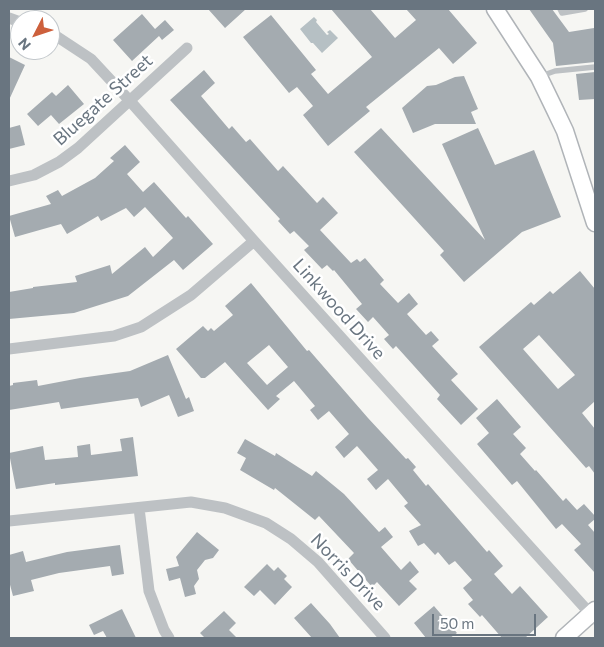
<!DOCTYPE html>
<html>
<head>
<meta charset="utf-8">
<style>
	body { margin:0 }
	#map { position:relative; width:604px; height:647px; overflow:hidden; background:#f6f6f3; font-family:Commissioner,sans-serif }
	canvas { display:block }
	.frame { position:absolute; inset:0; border:10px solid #697580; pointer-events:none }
	.north { position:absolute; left:10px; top:10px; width:50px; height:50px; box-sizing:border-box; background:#fff; border:1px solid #c3c8cc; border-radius:50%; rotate:229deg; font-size:14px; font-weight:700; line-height:20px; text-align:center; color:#697580 }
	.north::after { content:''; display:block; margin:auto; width:18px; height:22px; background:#cd603c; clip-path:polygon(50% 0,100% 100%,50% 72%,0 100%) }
	.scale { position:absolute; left:432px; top:614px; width:104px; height:22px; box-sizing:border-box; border:2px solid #697580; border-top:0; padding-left:6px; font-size:15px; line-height:18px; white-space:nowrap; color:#697580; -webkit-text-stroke:4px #fff; paint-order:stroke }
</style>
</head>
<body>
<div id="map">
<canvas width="604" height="647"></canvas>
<div class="frame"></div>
<div class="north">N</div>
<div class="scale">50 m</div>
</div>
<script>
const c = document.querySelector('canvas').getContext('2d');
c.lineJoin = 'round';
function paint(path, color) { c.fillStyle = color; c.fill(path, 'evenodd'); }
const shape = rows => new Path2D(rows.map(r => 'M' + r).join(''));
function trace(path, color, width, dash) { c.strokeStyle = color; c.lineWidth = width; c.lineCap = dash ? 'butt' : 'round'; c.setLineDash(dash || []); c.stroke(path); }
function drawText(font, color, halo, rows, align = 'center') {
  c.font = font + ' Commissioner,sans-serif'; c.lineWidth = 5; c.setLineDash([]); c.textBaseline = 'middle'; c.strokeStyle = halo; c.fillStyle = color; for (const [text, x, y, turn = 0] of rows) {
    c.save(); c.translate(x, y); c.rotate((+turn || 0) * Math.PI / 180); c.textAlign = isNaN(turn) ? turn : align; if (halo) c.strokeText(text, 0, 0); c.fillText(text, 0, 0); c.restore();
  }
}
const water = shape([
	[314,17,317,20,316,22,327,35,329,34,327,32,330,30,338,38,322,53,313,43,311,43,300,29]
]);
const building = shape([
	[208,9,246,9,225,28],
	[331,9,370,9,395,38,416,20,406,9,448,9,477,43,453,64,439,48,366,107,370,111,328,146,303,115,313,106,297,87,289,93,243,37,271,15,316,70,311,74,328,94,372,57],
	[529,9,552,9,569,32,594,28,595,62,556,66,553,43],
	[142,14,155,29,165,20,174,30,162,40,159,36,132,61,113,40],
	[9,57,25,65,9,100],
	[204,70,215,83,201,96,229,129,232,126,246,142,250,139,278,171,283,166,317,203,323,197,338,213,320,230,351,263,357,259,360,262,365,258,384,280,380,284,398,303,409,293,418,304,407,314,426,335,431,331,439,340,432,346,458,374,451,380,478,409,461,425,437,399,440,395,414,366,396,346,393,349,384,339,389,335,373,317,368,322,356,309,362,304,334,270,333,271,327,265,322,269,304,250,309,246,294,231,290,234,278,221,280,219,170,100],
	[595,72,595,99,579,100,576,74],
	[464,76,478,109,471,112,476,124,435,124,413,133,402,108,427,86,436,85,455,77],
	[68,85,84,104,59,124,51,115,38,126,27,114,52,92,56,96],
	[20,125,25,145,9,149,9,128],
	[381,128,485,240,442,144,478,128,495,165,534,150,561,217,522,232,464,282,440,255,444,251,354,152],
	[125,145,140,162,127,174,143,192,154,182,186,218,188,216,213,244,183,270,174,260,128,296,74,313,9,319,9,292,33,288,33,287,77,282,75,276,110,265,112,274,145,247,153,257,173,238,145,207,134,217,126,208,101,221,98,216,67,234,61,224,15,237,9,216,51,204,46,196,58,190,62,196,95,178,114,161,110,158],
	[580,271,595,289,595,401,582,413,595,429,595,474,589,466,586,468,479,347,531,302,534,305,550,291,553,294],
	[539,335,575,375,558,389,523,349],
	[251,283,307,351,309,350,368,418,406,459,408,458,416,467,413,470,426,486,428,484,487,552,489,550,503,566,494,574,512,594,520,586,548,617,525,638,502,638,482,615,480,617,468,604,473,600,463,588,472,580,455,561,449,565,438,552,435,555,424,543,418,546,409,531,421,525,404,506,408,503,388,479,376,490,367,479,378,470,357,446,344,458,335,447,349,434,329,411,318,420,310,410,315,406,294,381,276,396,280,399,268,410,225,362,205,378,201,378,176,349,203,326,208,331,211,328,214,331,233,315,225,306],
	[269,345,288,367,267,385,247,363],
	[168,355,186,399,189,397,194,411,178,417,169,395,141,407,138,398,61,409,59,402,9,410,9,386,13,385,13,383,37,380,38,386,80,378,130,371],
	[497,399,521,427,513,434,526,448,520,454,535,471,536,470,563,501,566,498,577,510,584,504,595,516,595,519,588,525,595,533,595,573,574,550,581,544,562,524,556,529,517,481,512,485,477,444,489,433,476,418],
	[133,437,138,476,55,485,55,483,16,489,9,453,43,446,45,460,78,457,77,446,90,444,91,455,122,451,120,439],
	[245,439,275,456,276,453,312,476,316,471,344,494,379,532,385,527,393,537,381,547,401,570,410,561,419,572,409,581,417,589,399,606,377,582,372,587,348,559,354,553,319,516,315,520,275,488,274,490,240,470,246,458,237,453],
	[197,532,219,550,213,558,205,560,197,570,199,579,194,586,196,594,185,597,180,578,169,581,166,569,179,566,176,557],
	[120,545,124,574,112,576,110,566,59,573,31,580,34,591,13,596,9,581,9,555,23,551,26,562,67,552],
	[267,564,274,571,278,567,287,576,284,579,292,587,275,605,260,590,254,596,244,587],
	[311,603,330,624,340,638,312,638,294,618],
	[434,606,457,633,450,638,426,638,414,623],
	[122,609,136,638,107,638,103,631,94,635,89,625],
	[224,611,236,623,229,630,237,638,205,638,200,633]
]);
const lane = shape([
	[560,9,562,13,585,9],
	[541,76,555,71,595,67]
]);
const street = shape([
	[9,18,20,22],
	[50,32,91,59,130,101,254,241,595,619],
	[9,181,34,175,59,162,78,148,187,48],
	[9,349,114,336,141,327,191,295,254,241],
	[139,508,149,591,164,630,169,638],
	[9,521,191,502,225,508,266,523,291,539,318,562,385,638]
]);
const secondary = shape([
	[495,9,539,77,555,110,565,131,595,223],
	[564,638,595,610]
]);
const streetNames = [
	["Bluegate Street",103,100,-42],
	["Linkwood Drive",339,309,48],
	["Norris Drive",348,572,46]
];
paint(water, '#b6c0c4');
paint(building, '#a4abb0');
trace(secondary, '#b0b4b8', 19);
trace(lane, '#bdc1c4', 5.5);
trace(street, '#bdc1c4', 11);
trace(secondary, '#fff', 16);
drawText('18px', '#697580', '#fff', streetNames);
</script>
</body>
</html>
